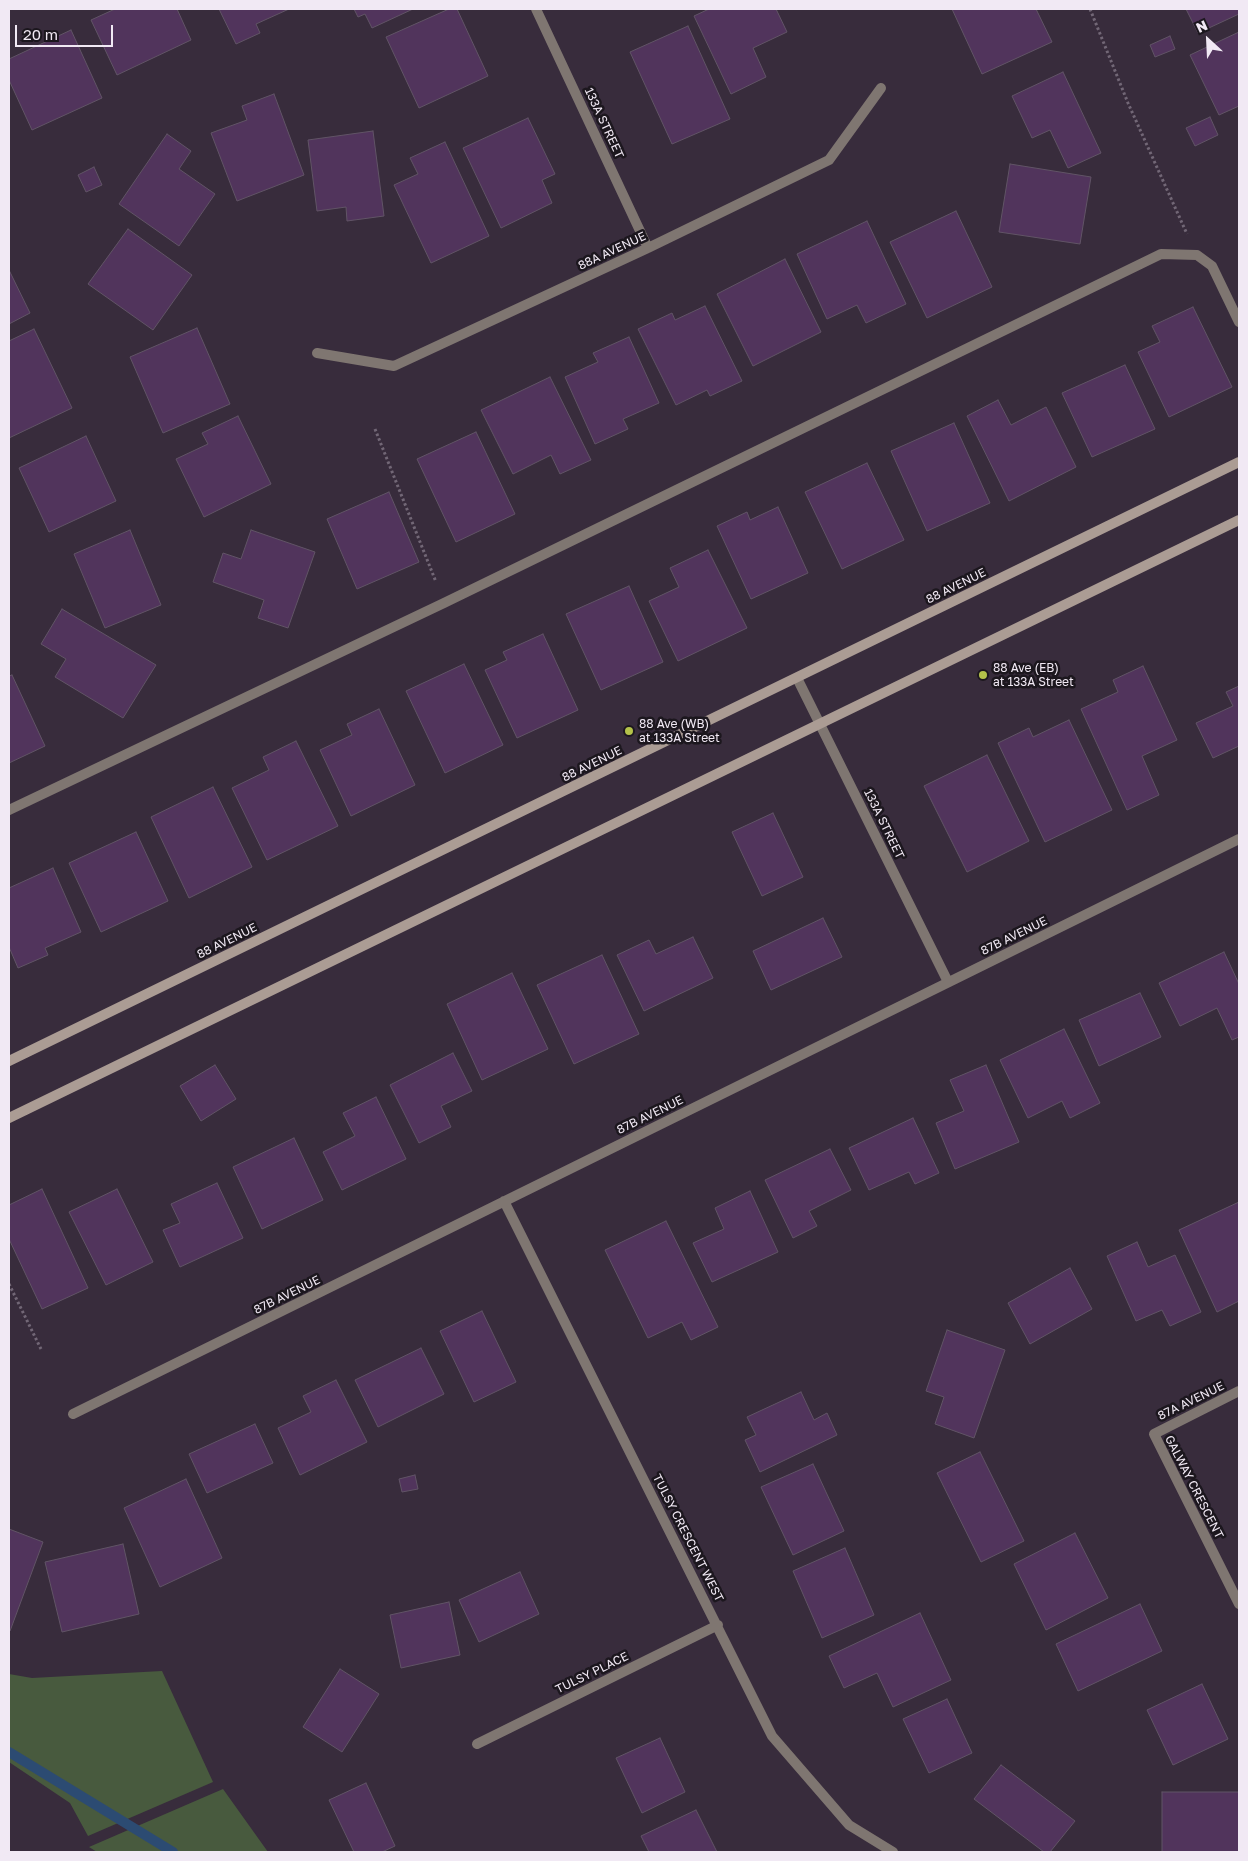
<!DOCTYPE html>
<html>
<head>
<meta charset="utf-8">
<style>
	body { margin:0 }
	#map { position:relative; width:1248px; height:1861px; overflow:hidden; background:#382c3c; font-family:"Golos Text",sans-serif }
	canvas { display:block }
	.frame { position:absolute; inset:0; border:10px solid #f1e9f4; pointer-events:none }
	.north { position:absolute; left:1183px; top:15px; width:50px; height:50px; -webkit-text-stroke:4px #1c171e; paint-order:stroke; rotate:335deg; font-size:14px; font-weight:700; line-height:20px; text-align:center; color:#f1e9f4 }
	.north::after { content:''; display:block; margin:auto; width:18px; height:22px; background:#f1e9f4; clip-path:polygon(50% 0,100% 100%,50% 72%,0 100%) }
	.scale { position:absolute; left:15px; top:25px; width:98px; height:22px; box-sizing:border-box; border:2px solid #f1e9f4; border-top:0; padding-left:6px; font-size:15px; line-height:18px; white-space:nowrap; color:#f1e9f4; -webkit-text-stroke:4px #1c171e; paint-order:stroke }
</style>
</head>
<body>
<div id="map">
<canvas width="1248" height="1861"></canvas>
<div class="frame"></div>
<div class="north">N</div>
<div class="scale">20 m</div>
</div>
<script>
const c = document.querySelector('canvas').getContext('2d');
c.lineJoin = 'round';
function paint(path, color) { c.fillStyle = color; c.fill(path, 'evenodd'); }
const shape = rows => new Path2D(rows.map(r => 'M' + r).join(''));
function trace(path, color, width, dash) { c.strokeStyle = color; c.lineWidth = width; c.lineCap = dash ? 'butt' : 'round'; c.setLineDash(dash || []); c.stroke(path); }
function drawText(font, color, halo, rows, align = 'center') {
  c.font = font + ' "Golos Text",sans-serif'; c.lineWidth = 5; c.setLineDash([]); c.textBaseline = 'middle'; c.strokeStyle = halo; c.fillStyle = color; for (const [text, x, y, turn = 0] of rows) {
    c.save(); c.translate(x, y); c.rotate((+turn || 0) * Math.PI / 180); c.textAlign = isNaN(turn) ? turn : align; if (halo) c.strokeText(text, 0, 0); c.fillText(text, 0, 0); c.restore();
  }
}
const green = shape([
	[162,1671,213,1782,88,1836,70,1803,9,1762,9,1674,32,1678],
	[223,1789,268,1852,97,1852,89,1847]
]);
const stream = shape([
	[9,1752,173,1852]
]);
const building = shape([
	[115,9,177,9,191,40,117,75,91,20,115,9],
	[219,9,289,9,256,24,260,33,236,44,219,9],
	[354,9,413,9,372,28,365,14,358,17,354,9],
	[449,9,457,9,488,76,419,108,386,37,449,9],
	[709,9,776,9,787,32,753,48,766,77,731,94,694,16,709,9],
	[952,9,1036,9,1052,42,982,74,952,9],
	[1186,9,1239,9,1239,14,1198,33,1186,9],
	[688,26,730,119,672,144,630,52,688,26],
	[71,30,102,98,32,130,9,80,9,59,71,30],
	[1239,32,1239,106,1219,115,1190,55,1239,32],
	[1170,36,1175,49,1155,57,1150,45,1170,36],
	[1063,72,1101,153,1068,168,1050,130,1032,138,1012,96,1063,72],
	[274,94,304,175,237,201,211,133,247,120,242,106,274,94],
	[1210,117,1218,135,1195,146,1186,128,1210,117],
	[528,118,555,174,542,180,552,203,501,228,463,148,528,118],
	[373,131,384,216,347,221,346,207,317,211,308,140,373,131],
	[167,134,191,151,179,169,215,194,179,246,119,204,167,134],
	[445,142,489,236,431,263,394,185,418,174,410,158,445,142],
	[1010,164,1091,177,1080,244,999,232,1010,164],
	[94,167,102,185,86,192,78,175,94,167],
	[956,211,992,287,927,318,890,242,956,211],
	[867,221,906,304,866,323,857,305,827,319,797,254,867,221],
	[128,229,192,275,153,330,88,284,128,229],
	[785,259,821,332,753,366,717,294,785,259],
	[9,270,30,313,9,324,9,270],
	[705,306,742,381,710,396,707,390,676,405,638,329,672,313,675,320,705,306],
	[1193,307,1232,387,1169,417,1138,352,1160,342,1152,326,1193,307],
	[197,328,230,404,163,433,130,357,197,328],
	[34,329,72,408,9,438,9,341,34,329],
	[629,337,659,403,623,419,628,429,595,444,565,377,598,362,593,353,629,337],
	[1125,365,1155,429,1092,457,1062,393,1125,365],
	[550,377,591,460,560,474,551,455,513,474,481,410,550,377],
	[998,400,1011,425,1046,407,1076,467,1009,501,967,416,998,400],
	[238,416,271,484,204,517,176,459,208,444,202,433,238,416],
	[954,423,990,503,927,531,891,451,954,423],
	[476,432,515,514,456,542,417,459,476,432],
	[86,436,116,501,49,532,19,468,86,436],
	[867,463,904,540,842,569,805,492,867,463],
	[389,492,419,562,357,589,327,519,389,492],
	[778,507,808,573,751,599,717,526,747,512,750,520,778,507],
	[130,530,161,605,105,628,74,554,130,530],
	[251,530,315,552,288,628,258,618,264,600,213,582,223,553,241,559,251,530],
	[708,550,747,628,678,661,649,601,679,587,670,568,708,550],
	[629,586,663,662,601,690,566,614,629,586],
	[62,609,156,665,123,718,55,677,66,659,41,644,62,609],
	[543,634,578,710,517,738,485,670,507,660,503,652,543,634],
	[464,664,503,745,445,773,406,691,464,664],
	[1143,666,1177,740,1142,756,1159,795,1127,810,1081,709,1118,692,1113,680,1143,666],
	[12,675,45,746,9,763,9,676,12,675],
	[1239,686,1239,746,1213,758,1196,723,1233,706,1226,692,1239,686],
	[379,709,415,785,351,816,320,750,352,735,347,724,379,709],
	[1069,720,1112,810,1045,842,998,743,1029,728,1033,737,1069,720],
	[296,741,338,826,267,860,232,788,269,770,263,757,296,741],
	[987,755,1029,841,967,872,924,786,987,755],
	[213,787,252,867,189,898,151,817,213,787],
	[773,813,803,877,762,896,732,832,773,813],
	[136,832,168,901,101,932,69,863,136,832],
	[53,868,81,932,45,948,48,955,18,968,9,947,9,888,53,868],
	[823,918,842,957,771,990,753,951,823,918],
	[693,937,713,978,644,1011,617,955,649,940,656,954,693,937],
	[1224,952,1239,984,1239,1037,1232,1040,1217,1008,1180,1026,1159,983,1224,952],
	[602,955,639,1034,574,1064,537,985,602,955],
	[512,973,548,1049,482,1080,447,1004,512,973],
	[1140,993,1161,1037,1099,1066,1079,1020,1140,993],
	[1064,1029,1100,1103,1070,1118,1062,1101,1028,1118,1000,1060,1064,1029],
	[453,1053,472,1091,441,1106,451,1127,419,1143,390,1085,453,1053],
	[215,1065,236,1099,201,1121,180,1086,215,1065],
	[986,1065,1019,1142,955,1169,936,1123,964,1111,950,1080,986,1065],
	[376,1097,406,1159,342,1190,323,1152,355,1136,343,1113,376,1097],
	[913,1118,939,1173,915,1184,909,1172,869,1190,849,1148,913,1118],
	[294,1138,323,1200,262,1229,233,1167,294,1138],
	[830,1149,851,1190,809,1211,817,1226,793,1238,765,1180,830,1149],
	[217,1183,243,1238,180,1267,163,1230,180,1223,171,1204,217,1183],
	[42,1189,88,1288,42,1309,9,1239,9,1205,42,1189],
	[117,1189,153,1262,106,1285,69,1212,117,1189],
	[750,1191,778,1252,712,1282,693,1243,724,1229,715,1208,750,1191],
	[1239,1202,1239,1301,1217,1312,1179,1230,1239,1202],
	[666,1221,718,1327,691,1340,682,1322,648,1338,605,1250,666,1221],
	[1137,1242,1148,1267,1175,1255,1201,1312,1170,1326,1162,1310,1136,1321,1107,1256,1137,1242],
	[1070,1268,1092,1309,1030,1344,1008,1303,1070,1268],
	[482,1311,516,1382,474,1402,440,1331,482,1311],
	[947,1330,1005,1350,974,1438,935,1424,944,1397,926,1391,947,1330],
	[421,1348,444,1394,378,1427,355,1380,421,1348],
	[336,1380,367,1442,300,1475,278,1428,311,1412,303,1396,336,1380],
	[801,1392,814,1420,827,1413,837,1435,760,1472,745,1440,756,1435,747,1417,801,1392],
	[255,1424,273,1463,207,1493,189,1454,255,1424],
	[980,1452,1024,1541,981,1562,937,1473,980,1452],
	[813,1464,844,1531,793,1555,761,1487,813,1464],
	[415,1475,418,1489,402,1492,399,1479,415,1475],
	[186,1479,222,1558,160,1587,124,1508,186,1479],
	[9,1529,43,1542,10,1631,9,1631,9,1529],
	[1075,1533,1108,1598,1046,1630,1014,1564,1075,1533],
	[123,1544,139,1614,62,1632,45,1562,123,1544],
	[845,1548,874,1615,822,1638,793,1571,845,1548],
	[520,1572,539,1614,479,1642,459,1600,520,1572],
	[449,1602,460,1655,401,1668,390,1615,449,1602],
	[1140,1604,1162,1651,1078,1691,1056,1644,1140,1604],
	[920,1613,951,1680,893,1707,877,1673,844,1688,829,1656,920,1613],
	[340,1669,379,1694,342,1752,303,1727,340,1669],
	[1202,1684,1228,1739,1173,1765,1147,1710,1202,1684],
	[947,1699,972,1753,929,1773,903,1719,947,1699],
	[660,1738,685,1792,642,1813,616,1758,660,1738],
	[1001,1765,1075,1821,1050,1852,1044,1852,974,1799,1001,1765],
	[366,1783,395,1846,382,1852,354,1852,329,1800,366,1783],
	[1162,1792,1239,1792,1239,1852,1162,1852,1162,1792],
	[696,1810,717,1852,649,1852,641,1836,696,1810]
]);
const path = shape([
	[1090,9,1128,103,1187,234],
	[375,429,436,582],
	[9,1284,41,1349]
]);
const service = shape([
	[9,810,444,603,1161,254,1197,255,1212,266,1239,322]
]);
const minor = shape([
	[536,9,648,248],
	[317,353,394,366,648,248,829,160,881,88],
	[797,678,948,982],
	[504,1201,772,1736,849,1825,893,1852],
	[1239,1391,1154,1434,1239,1604],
	[73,1414,1239,839],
	[477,1744,718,1625]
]);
const secondary = shape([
	[9,1061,1239,462],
	[9,1118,1239,520]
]);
const markers = [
	[983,675,5,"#b4c24a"],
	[629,731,5,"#b4c24a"]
];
const streetNames = [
	["133A STREET",604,123,65],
	["88A AVENUE",612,251,-25],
	["88 AVENUE",956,586,-26],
	["88 AVENUE",592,764,-26],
	["133A STREET",884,824,64],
	["87B AVENUE",1014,936,-26],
	["88 AVENUE",227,941,-26],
	["87B AVENUE",650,1115,-26],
	["87B AVENUE",287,1295,-26],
	["87A AVENUE",1191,1401,-26],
	["GALWAY CRESCENT",1194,1487,63],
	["TULSY CRESCENT WEST",688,1538,63],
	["TULSY PLACE",592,1673,-26]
];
const poiNames = [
	["88 Ave (EB)",993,668],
	["at 133A Street",993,682],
	["88 Ave (WB)",639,724],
	["at 133A Street",639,738]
];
paint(green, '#485a3e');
trace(stream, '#2c4b72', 10);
paint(building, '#51345c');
trace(building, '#615466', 1);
trace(path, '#726776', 3, [2.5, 2.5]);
trace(service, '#7f7671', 10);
trace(minor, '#7f7671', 10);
trace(secondary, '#ab9c94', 10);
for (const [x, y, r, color] of markers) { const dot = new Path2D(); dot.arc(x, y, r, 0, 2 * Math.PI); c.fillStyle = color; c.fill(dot); trace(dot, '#1c171e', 2); }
drawText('12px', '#f1e9f4', '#1c171e', streetNames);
drawText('12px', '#f1e9f4', '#1c171e', poiNames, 'left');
</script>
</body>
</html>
